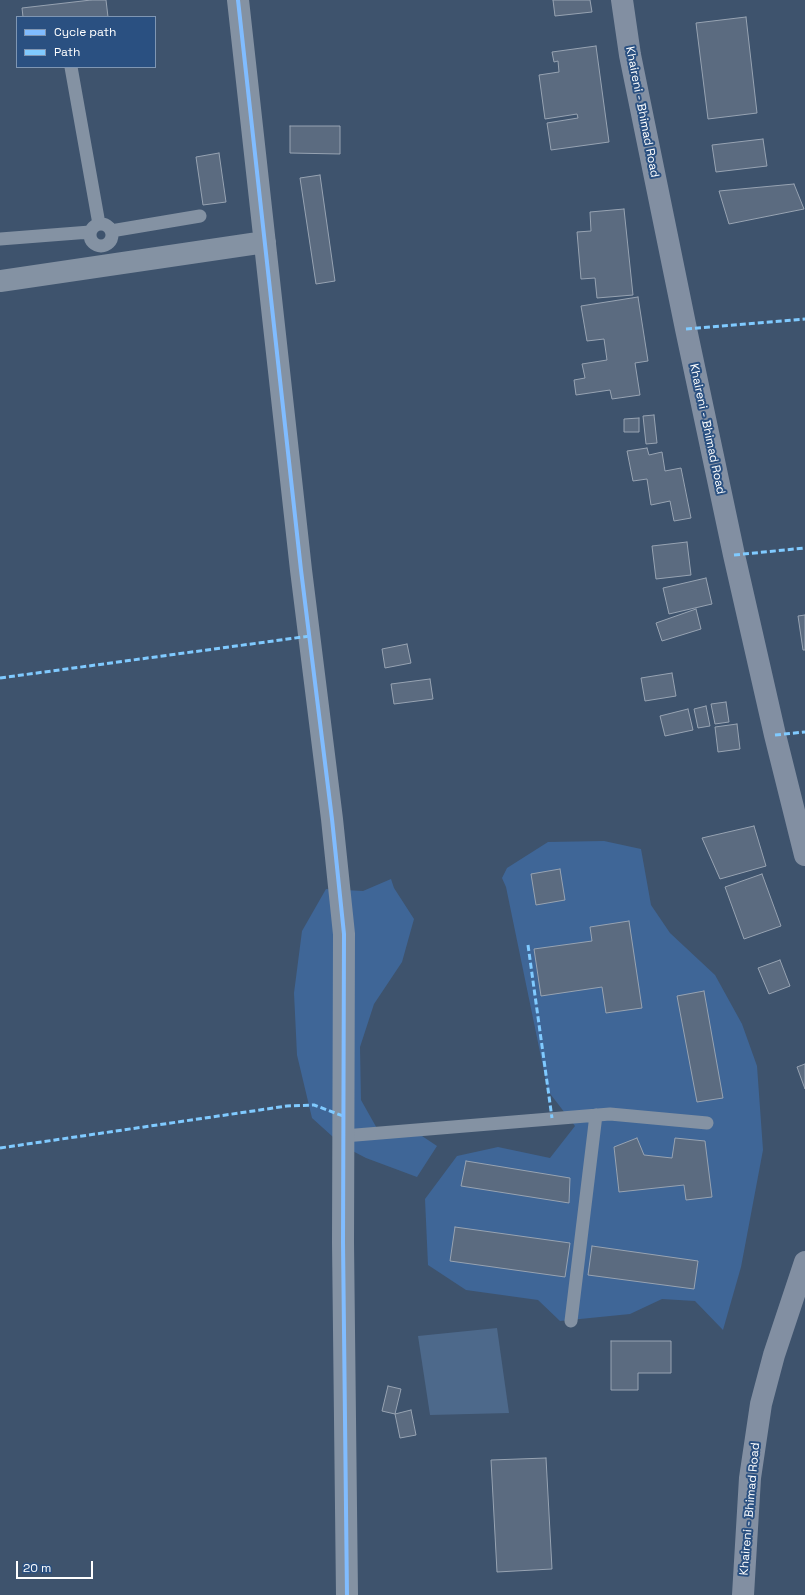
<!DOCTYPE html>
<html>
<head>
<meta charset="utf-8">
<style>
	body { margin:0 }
	#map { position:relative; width:805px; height:1595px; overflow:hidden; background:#3e536d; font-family:"Space Grotesk",sans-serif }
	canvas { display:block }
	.legend { position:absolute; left:16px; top:16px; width:140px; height:52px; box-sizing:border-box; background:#2a5081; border:1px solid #7f96b3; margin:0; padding:5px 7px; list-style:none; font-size:12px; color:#fff }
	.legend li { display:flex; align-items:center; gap:8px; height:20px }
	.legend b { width:20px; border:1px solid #7f96b3 }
	.scale { position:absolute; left:16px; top:1561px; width:77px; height:18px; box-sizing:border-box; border:2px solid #fff; border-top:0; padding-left:5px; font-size:12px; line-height:14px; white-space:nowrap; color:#fff; -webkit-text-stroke:3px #2a5081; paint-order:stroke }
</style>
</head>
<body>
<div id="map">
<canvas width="805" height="1595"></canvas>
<ul class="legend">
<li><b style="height:5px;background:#80bcff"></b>Cycle path</li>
<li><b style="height:5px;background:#80caff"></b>Path</li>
</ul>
<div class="scale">20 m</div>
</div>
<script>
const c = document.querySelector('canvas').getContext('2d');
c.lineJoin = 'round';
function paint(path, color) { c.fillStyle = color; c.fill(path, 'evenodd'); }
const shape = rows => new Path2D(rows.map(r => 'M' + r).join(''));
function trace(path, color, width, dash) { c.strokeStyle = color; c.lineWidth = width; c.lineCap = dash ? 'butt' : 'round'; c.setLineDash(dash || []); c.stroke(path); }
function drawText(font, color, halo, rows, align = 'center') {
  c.font = font + ' "Space Grotesk",sans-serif'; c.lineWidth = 4; c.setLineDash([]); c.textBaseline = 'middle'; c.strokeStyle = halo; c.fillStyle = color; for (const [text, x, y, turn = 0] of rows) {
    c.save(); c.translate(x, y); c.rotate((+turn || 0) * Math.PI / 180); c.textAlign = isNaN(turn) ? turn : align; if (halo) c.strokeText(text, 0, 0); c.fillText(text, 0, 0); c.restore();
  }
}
const green = shape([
	[604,841,641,849,651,905,670,933,715,975,742,1024,757,1066,763,1150,741,1267,723,1330,695,1301,662,1299,630,1314,560,1321,538,1300,466,1290,428,1265,425,1199,457,1156,498,1147,550,1158,575,1126,548,1091,506,887,502,878,507,868,548,842],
	[391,879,394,888,414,919,402,962,374,1004,360,1047,361,1100,379,1132,413,1130,437,1146,417,1177,366,1158,343,1146,312,1118,297,1055,294,993,302,931,326,889,363,891]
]);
const water = shape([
	[497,1328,509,1413,430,1415,418,1336]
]);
const building = shape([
	[91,0,106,0,108,17,23,17,22,8,91,0],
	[553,0,590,0,592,12,555,16,553,0],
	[746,17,757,113,708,119,696,23,746,17],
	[596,46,609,142,551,150,547,123,578,118,577,114,545,119,539,75,559,72,558,61,554,62,552,52,596,46],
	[290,126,340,126,340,154,290,153,290,126],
	[763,139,767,166,716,172,712,145,763,139],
	[219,153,226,202,203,205,196,157,219,153],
	[320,175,335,281,316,284,300,178,320,175],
	[794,184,804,209,729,224,719,191,794,184],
	[624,209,633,295,597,298,595,278,581,279,577,232,591,231,590,212,624,209],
	[638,297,648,361,635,363,640,395,612,399,610,390,576,395,574,380,585,378,582,364,607,360,604,339,587,341,581,306,638,297],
	[654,415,657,443,646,444,643,416,654,415],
	[639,418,639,432,624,432,624,419,639,418],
	[647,448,649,455,662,452,665,471,681,468,691,518,674,521,670,501,651,505,647,479,633,481,627,451,647,448],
	[687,542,691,575,656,579,652,546,687,542],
	[706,578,712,604,669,614,663,588,706,578],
	[696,609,701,629,662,641,656,623,696,609],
	[805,615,805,650,803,650,798,616,805,615],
	[407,644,411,663,385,668,382,649,407,644],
	[672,673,676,696,645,701,641,678,672,673],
	[430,679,433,699,394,704,391,684,430,679],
	[726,702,729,722,715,724,711,704,726,702],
	[706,706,710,726,698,728,694,709,706,706],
	[688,709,693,730,665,736,660,716,688,709],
	[737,724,740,749,718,752,715,727,737,724],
	[754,826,766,866,720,879,702,838,754,826],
	[560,869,565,900,536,905,531,874,560,869],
	[762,874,781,926,744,939,725,887,762,874],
	[629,921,642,1008,606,1013,602,987,541,996,534,949,592,941,590,927,629,921],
	[780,960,790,986,769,994,758,968,780,960],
	[704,991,723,1098,697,1102,677,996,704,991],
	[805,1064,805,1089,797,1067,805,1064],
	[637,1138,644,1155,672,1158,675,1138,705,1141,712,1197,686,1200,684,1185,619,1192,614,1147,637,1138],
	[466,1161,570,1178,569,1203,461,1186,466,1161],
	[455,1227,570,1243,565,1277,450,1261,455,1227],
	[592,1246,698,1261,694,1289,588,1275,592,1246],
	[611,1341,671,1341,671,1373,638,1373,638,1390,611,1390,611,1341],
	[388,1386,401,1389,395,1414,382,1411,388,1386],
	[411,1410,416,1435,400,1438,395,1414,411,1410],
	[546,1458,552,1569,497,1572,491,1460,546,1458]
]);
const service = shape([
	[71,67,99,224],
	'90 235a11 11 0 1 1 22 0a11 11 0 1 1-22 0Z',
	[111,231,200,216],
	[0,239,90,232],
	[344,1136,610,1114,707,1123],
	[571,1321,596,1115]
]);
const minor = shape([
	[238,0,301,570,332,819,344,934,343,1242,347,1595],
	[0,281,265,242]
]);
const primary = shape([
	[622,0,630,55,686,329,734,555,775,735,805,855],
	[743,1595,750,1478,761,1404,774,1355,805,1262]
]);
const quiet = shape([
	[686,329,805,319],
	[734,555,805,548],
	[0,678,310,636],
	[775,735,805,732],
	[528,945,552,1118],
	[0,1148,287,1106,314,1105,343,1116]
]);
const cycleway = shape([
	[238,0,301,570,332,819,344,934,343,1242,347,1595]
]);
const streetNames = [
	["Khaireni - Bhimad Road",642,112,79],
	["Khaireni - Bhimad Road",707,429,78],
	["Khaireni - Bhimad Road",750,1509,-85]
];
paint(green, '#3f6697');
paint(water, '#4d698b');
paint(building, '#5b6b80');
trace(building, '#97a3b2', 1);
trace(service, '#8492a3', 13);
trace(minor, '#8492a3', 22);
trace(primary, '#828fa2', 22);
trace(quiet, '#80caff', 3, [6, 3]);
trace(cycleway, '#80bcff', 4);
drawText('12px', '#fff', '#2a5081', streetNames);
</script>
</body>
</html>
